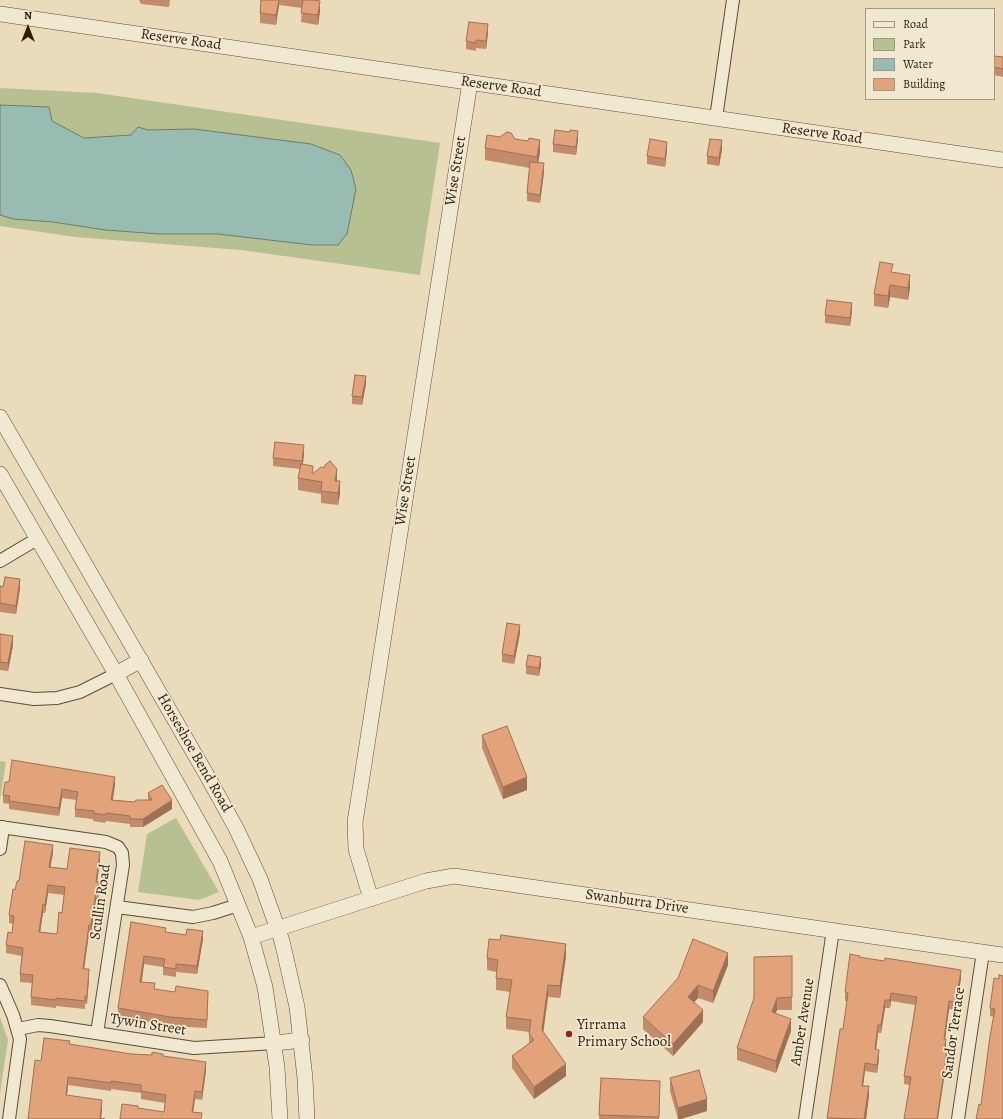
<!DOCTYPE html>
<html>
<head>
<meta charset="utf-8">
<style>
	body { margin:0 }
	#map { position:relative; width:1003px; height:1119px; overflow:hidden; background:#eadbba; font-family:Alegreya,serif }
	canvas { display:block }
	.legend { position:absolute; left:865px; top:8px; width:130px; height:92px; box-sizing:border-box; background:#f1e8d2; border:1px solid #a39782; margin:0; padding:5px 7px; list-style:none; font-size:12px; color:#2e1d09 }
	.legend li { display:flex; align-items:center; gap:8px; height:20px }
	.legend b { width:20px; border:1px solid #a39782 }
	.north { position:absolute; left:8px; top:8px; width:40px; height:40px; -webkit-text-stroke:3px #f1e8d2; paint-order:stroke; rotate:0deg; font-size:11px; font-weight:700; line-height:16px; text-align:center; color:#2e1d09 }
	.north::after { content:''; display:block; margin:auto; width:14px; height:18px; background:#2e1d09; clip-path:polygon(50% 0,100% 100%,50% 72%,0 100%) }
</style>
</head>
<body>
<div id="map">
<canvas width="1003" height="1119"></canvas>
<ul class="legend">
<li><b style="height:5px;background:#f1e8d2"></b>Road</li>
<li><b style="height:11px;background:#b7c090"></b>Park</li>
<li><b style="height:11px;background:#98bbb2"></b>Water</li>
<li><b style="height:11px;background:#e2a27a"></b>Building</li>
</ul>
<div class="north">N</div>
</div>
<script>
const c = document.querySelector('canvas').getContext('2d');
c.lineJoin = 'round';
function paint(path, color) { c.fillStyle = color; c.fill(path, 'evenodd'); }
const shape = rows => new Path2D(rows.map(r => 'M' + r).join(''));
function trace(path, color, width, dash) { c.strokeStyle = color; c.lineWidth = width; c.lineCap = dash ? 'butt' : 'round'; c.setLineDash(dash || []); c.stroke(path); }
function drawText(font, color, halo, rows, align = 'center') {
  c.font = font + ' Alegreya,serif'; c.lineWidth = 3.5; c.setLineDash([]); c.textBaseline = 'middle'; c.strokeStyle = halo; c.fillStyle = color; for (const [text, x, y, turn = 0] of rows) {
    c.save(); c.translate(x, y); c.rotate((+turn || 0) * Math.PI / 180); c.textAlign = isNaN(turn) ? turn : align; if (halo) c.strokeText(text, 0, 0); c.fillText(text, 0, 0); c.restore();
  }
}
const green = shape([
	[0,88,97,93,440,143,420,275,241,250,75,237,0,226],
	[0,761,6,762,0,800],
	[176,818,219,892,199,900,138,892,147,834],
	[0,1017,8,1040,0,1094]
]);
const water = shape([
	[0,105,49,107,52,121,84,138,131,135,138,127,148,130,194,129,311,144,340,155,351,170,356,189,347,234,338,245,312,245,218,234,160,234,105,230,53,222,13,219,0,215,0,105]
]);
const minor = shape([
	[716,118,733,0],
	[0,561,37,539],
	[0,694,34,699,57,698,80,692,116,674],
	[0,827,106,842,118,847,122,853,123,865,97,1033],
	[0,849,3,827],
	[117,907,193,917,213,913,238,905],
	[0,985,13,1015,20,1039,9,1119],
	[18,1029,38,1025,50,1026,194,1048,275,1043],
	[805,1119,833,930],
	[958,1119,983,952]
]);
const tertiary = shape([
	[0,14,1003,160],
	[0,417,209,779,236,828,260,879,282,941,297,1007,305,1078,307,1119],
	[0,474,116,674,220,861,251,937,265,987,277,1067,280,1119],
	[116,674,141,660],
	[371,899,356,849,355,822,470,82],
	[251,937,426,881,454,876,1003,955],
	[275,1043,302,1040]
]);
const wall = shape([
	[139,0,170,0,169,7,141,4],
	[261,0,313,0,320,11,318,25,301,22,302,8,279,5,276,25,260,23,260,13],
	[488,33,486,49,476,48,476,51,466,49,466,41],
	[994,56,1003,57,1003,77,994,75],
	[515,139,540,152,538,163,544,172,540,203,527,201,527,193,530,168,485,160,485,148],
	[578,139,576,155,553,152,553,144],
	[722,149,719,166,707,164,707,156],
	[667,150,665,167,647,164,647,156],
	[893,272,910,287,908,300,890,297,888,308,874,306,874,294],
	[852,311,850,326,825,323,825,315],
	[366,384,362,405,352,404,352,396],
	[304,453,303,465,313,474,337,481,340,493,338,505,321,503,321,494,298,490,298,478,300,469,273,466,273,458],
	[0,586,20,588,16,614,0,612],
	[520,633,514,664,502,662,502,654],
	[0,634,13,645,8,671,0,670],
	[541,665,539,676,526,674,526,666],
	[482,735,527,790,503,799,482,748],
	[115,785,113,800,135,802,148,800,148,793,172,809,143,827,130,827,130,824,106,821,105,823,93,821,93,819,75,817,75,809,76,800,62,798,59,816,9,809,9,804,3,803,3,795],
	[53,853,50,867,67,869,100,860,97,882,99,890,98,900,96,900,91,933,89,933,84,969,89,977,87,1004,85,1004,85,1009,56,1006,56,1008,31,1005,31,997,32,983,20,982,20,974,22,956,6,953,6,945,12,933,13,924,9,923,9,915,15,890,19,881],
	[48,893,64,895,62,913,57,934,40,932,43,913,45,913],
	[131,922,166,932,203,939,197,974,176,972,176,977,163,975,163,967,144,964,142,982,155,989,208,999,207,1028,170,1026,118,1016,118,1008],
	[566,956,560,998,548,997,543,1032,566,1076,534,1099,512,1068,512,1056,529,1043,529,1032,506,1029,506,1017,510,992,496,990,496,972,487,970,487,958],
	[792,956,792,1010,777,1010,775,1013,791,1031,776,1073,737,1060,737,1048],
	[860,958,961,978,956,1010,949,1009,945,1039,946,1048,945,1051,947,1059,909,1085,904,1084,904,1076,915,1005,891,1001,890,1008,885,1008,881,1033,878,1033,876,1050,879,1058,877,1073,865,1071,863,1086,869,1095,866,1119,827,1119,840,1029,843,1029,847,1001,845,1001,845,992],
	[728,965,713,1003,698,998,694,1002,703,1022,673,1056,643,1029,643,1017],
	[1003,976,981,1105,994,1017,990,1016,990,1008,999,979],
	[70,1044,131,1054,163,1056,206,1070,202,1100,195,1099,193,1112,202,1119,138,1108,164,1112,165,1103,141,1099,141,1093,111,1089,111,1091,68,1085,67,1095,102,1109,101,1118,28,1119,41,1061],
	[601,1078,660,1093,659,1119,599,1119],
	[670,1078,707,1111,681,1119,678,1119,670,1091]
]);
const shadedWall = shape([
	[279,0,279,5,276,25,276,15],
	[320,1,320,11,318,25,318,15],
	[488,24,488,33,486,49,486,41],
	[578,131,578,139,576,155,576,147],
	[540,140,540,152,537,169,537,157],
	[722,140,722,149,719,166,719,158],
	[667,142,667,150,665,167,665,159],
	[544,163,544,172,540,203,540,195],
	[910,275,910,287,908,300,908,288],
	[890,285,890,297,888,308,888,296],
	[852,303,852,311,850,326,850,318],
	[366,376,366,384,362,405,362,397],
	[304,445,304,453,302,469,302,461],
	[337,469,337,481,335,481],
	[340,481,340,493,338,505,338,493],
	[20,579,20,588,16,614,16,606],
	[520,625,520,633,514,664,514,656],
	[13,636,13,645,8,671,8,663],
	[541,657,541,665,539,676,539,668],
	[115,777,115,785,111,808,111,800],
	[527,777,527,790,503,799,503,787],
	[62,789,62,798,59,816,59,808],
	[172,800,172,809,143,827,143,819],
	[53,845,53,853,49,875,49,867],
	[100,852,100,860,96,890,96,882],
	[99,882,99,890,98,900,98,892],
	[48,885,48,893,45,913,45,905],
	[96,892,96,900,91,933,91,925],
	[43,904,43,913,39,940,39,932],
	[89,925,89,933,83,977,83,969],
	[203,931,203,939,197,974,197,966],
	[566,944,566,956,560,998,560,986],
	[728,953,728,965,713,1003,713,991],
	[144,956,144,964,140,990,140,982],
	[89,969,89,977,87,1004,87,996],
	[961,970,961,978,956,1010,956,1002],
	[548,985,548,997,542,1042,542,1030],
	[698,985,698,998,688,1009,688,997],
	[891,993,891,1001,890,1008,890,1000],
	[777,998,777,1010,772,1024,772,1012],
	[885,1000,885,1008,881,1033,881,1025],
	[949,1001,949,1009,944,1047,944,1039],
	[703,1010,703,1022,673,1056,673,1044],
	[791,1019,791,1031,776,1073,776,1061],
	[878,1025,878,1033,875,1058,875,1049],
	[946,1039,946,1048,944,1058,944,1050],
	[879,1050,879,1058,877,1073,877,1065],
	[947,1051,947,1059,938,1119,937,1119],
	[206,1062,206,1070,202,1100,202,1092],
	[865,1063,865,1071,862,1094,862,1086],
	[566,1064,566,1076,534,1099,534,1087],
	[68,1077,68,1085,66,1103,66,1095],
	[869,1086,869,1095,866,1119,864,1119],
	[195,1091,195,1099,192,1119,192,1112],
	[707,1099,707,1111,681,1119,678,1119,678,1108],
	[102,1100,102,1109,101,1119,100,1119]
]);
const building = shape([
	[261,0,279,0,276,15,260,13,261,0],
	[303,0,313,0,320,1,318,15,301,13,303,0],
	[469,22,488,24,486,41,476,40,476,43,466,41,469,22],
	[994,56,1003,57,1003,69,994,67,994,56],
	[555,130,570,132,570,130,578,131,576,147,553,144,555,130],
	[507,132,511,133,515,139,528,141,529,138,540,140,537,157,485,148,487,135,500,137,507,132],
	[650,139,667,142,665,159,647,156,650,139],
	[710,139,722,140,719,158,707,156,710,139],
	[530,162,544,163,540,195,527,193,530,162],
	[880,262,893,264,891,272,910,275,908,288,890,285,888,296,874,294,880,262],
	[827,300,852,303,850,318,825,315,827,300],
	[355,375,366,376,362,397,352,396,355,375],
	[275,442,304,445,302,461,273,458,275,442],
	[330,461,337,469,335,481,340,481,338,493,321,491,322,482,298,478,301,464,313,466,312,474,321,467,324,468,325,465,330,461],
	[5,577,20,579,16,606,0,603,0,586,3,587,5,577],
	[507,623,520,625,514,656,502,654,507,623],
	[0,634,13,636,8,663,0,662,0,634],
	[528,655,541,657,539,668,526,666,528,655],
	[507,726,527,777,503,787,482,735,507,726],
	[12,760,115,777,111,800,135,802,136,800,152,800,148,793,162,785,172,800,143,819,130,819,130,816,106,813,105,815,93,813,94,811,75,809,78,792,62,789,59,808,9,801,10,796,3,795,5,782,9,782,12,760],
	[25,841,53,845,49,867,67,869,70,848,100,852,96,882,99,882,98,892,96,892,91,925,89,925,83,969,89,969,87,996,85,996,85,1001,56,998,56,1000,31,997,33,975,20,974,23,948,6,945,8,932,12,933,14,916,9,915,13,889,15,890,17,881,19,881,25,841],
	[48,885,65,887,62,913,59,912,57,934,39,932,43,904,45,905,48,885],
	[131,922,166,928,165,932,186,935,187,929,203,931,197,966,176,964,176,969,163,967,165,959,144,956,140,982,155,983,154,989,175,992,176,986,208,991,207,1020,170,1017,118,1008,131,922],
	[501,935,566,944,560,986,548,985,542,1030,566,1064,534,1087,512,1056,534,1040,529,1034,531,1020,506,1017,512,980,496,978,498,960,487,958,489,939,500,940,501,935],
	[693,939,728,953,713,991,698,985,688,997,703,1010,673,1044,643,1017,678,978,693,939],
	[850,954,860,956,859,957,884,961,885,958,961,970,956,1002,949,1001,944,1039,946,1039,944,1050,947,1051,937,1119,904,1119,911,1077,904,1076,917,997,891,993,890,1000,885,1000,881,1025,878,1025,875,1049,879,1050,877,1065,865,1063,862,1086,869,1086,864,1119,827,1118,840,1029,843,1029,848,993,845,992,850,954],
	[792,956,792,997,777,998,772,1012,791,1019,776,1061,737,1048,754,998,754,957,792,956],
	[999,975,1003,976,1003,1119,976,1119,979,1104,981,1105,990,1036,995,1009,990,1008,994,978,999,979,999,975],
	[44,1038,70,1041,69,1044,94,1048,131,1054,152,1055,152,1052,163,1054,163,1056,206,1062,202,1092,195,1091,192,1112,202,1113,201,1119,120,1119,122,1104,138,1106,138,1108,164,1112,166,1095,141,1091,141,1085,111,1081,111,1083,68,1077,66,1095,102,1100,100,1118,105,1119,28,1119,35,1060,41,1061,44,1038],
	[699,1070,707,1099,678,1108,670,1078,699,1070],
	[601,1078,660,1081,659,1117,599,1115,601,1078]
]);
const markers = [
	[569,1034,4,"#8f2418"]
];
const streetNames = [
	["Reserve Road",181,40,8],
	["Reserve Road",501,87,8],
	["Reserve Road",822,134,8],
	["Wise Street",456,171,-81],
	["Wise Street",406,491,-81],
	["Horseshoe Bend Road",194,753,60],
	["Scullin Road",101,902,-82],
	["Swanburra Drive",637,902,8],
	["Amber Avenue",803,1022,-81],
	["Tywin Street",148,1025,9],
	["Sandor Terrace",954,1033,-82]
];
const poiNames = [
	["Yirrama",577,1025],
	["Primary School",577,1042]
];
paint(green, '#b7c090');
paint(water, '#98bbb2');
trace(water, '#6e7c6e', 1);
trace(minor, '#5d4c35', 14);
trace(tertiary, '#5d4c35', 16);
trace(minor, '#f1e8d2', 12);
trace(tertiary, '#f1e8d2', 15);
paint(wall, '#c28b69');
paint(shadedWall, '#9e7155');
paint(building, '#e2a27a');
trace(building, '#9e7155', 1);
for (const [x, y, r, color] of markers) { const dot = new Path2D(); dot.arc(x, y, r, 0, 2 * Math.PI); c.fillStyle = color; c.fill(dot); trace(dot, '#f1e8d2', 1.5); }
drawText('15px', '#2e1d09', '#f1e8d2', streetNames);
drawText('15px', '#2e1d09', '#f1e8d2', poiNames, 'left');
</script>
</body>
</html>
